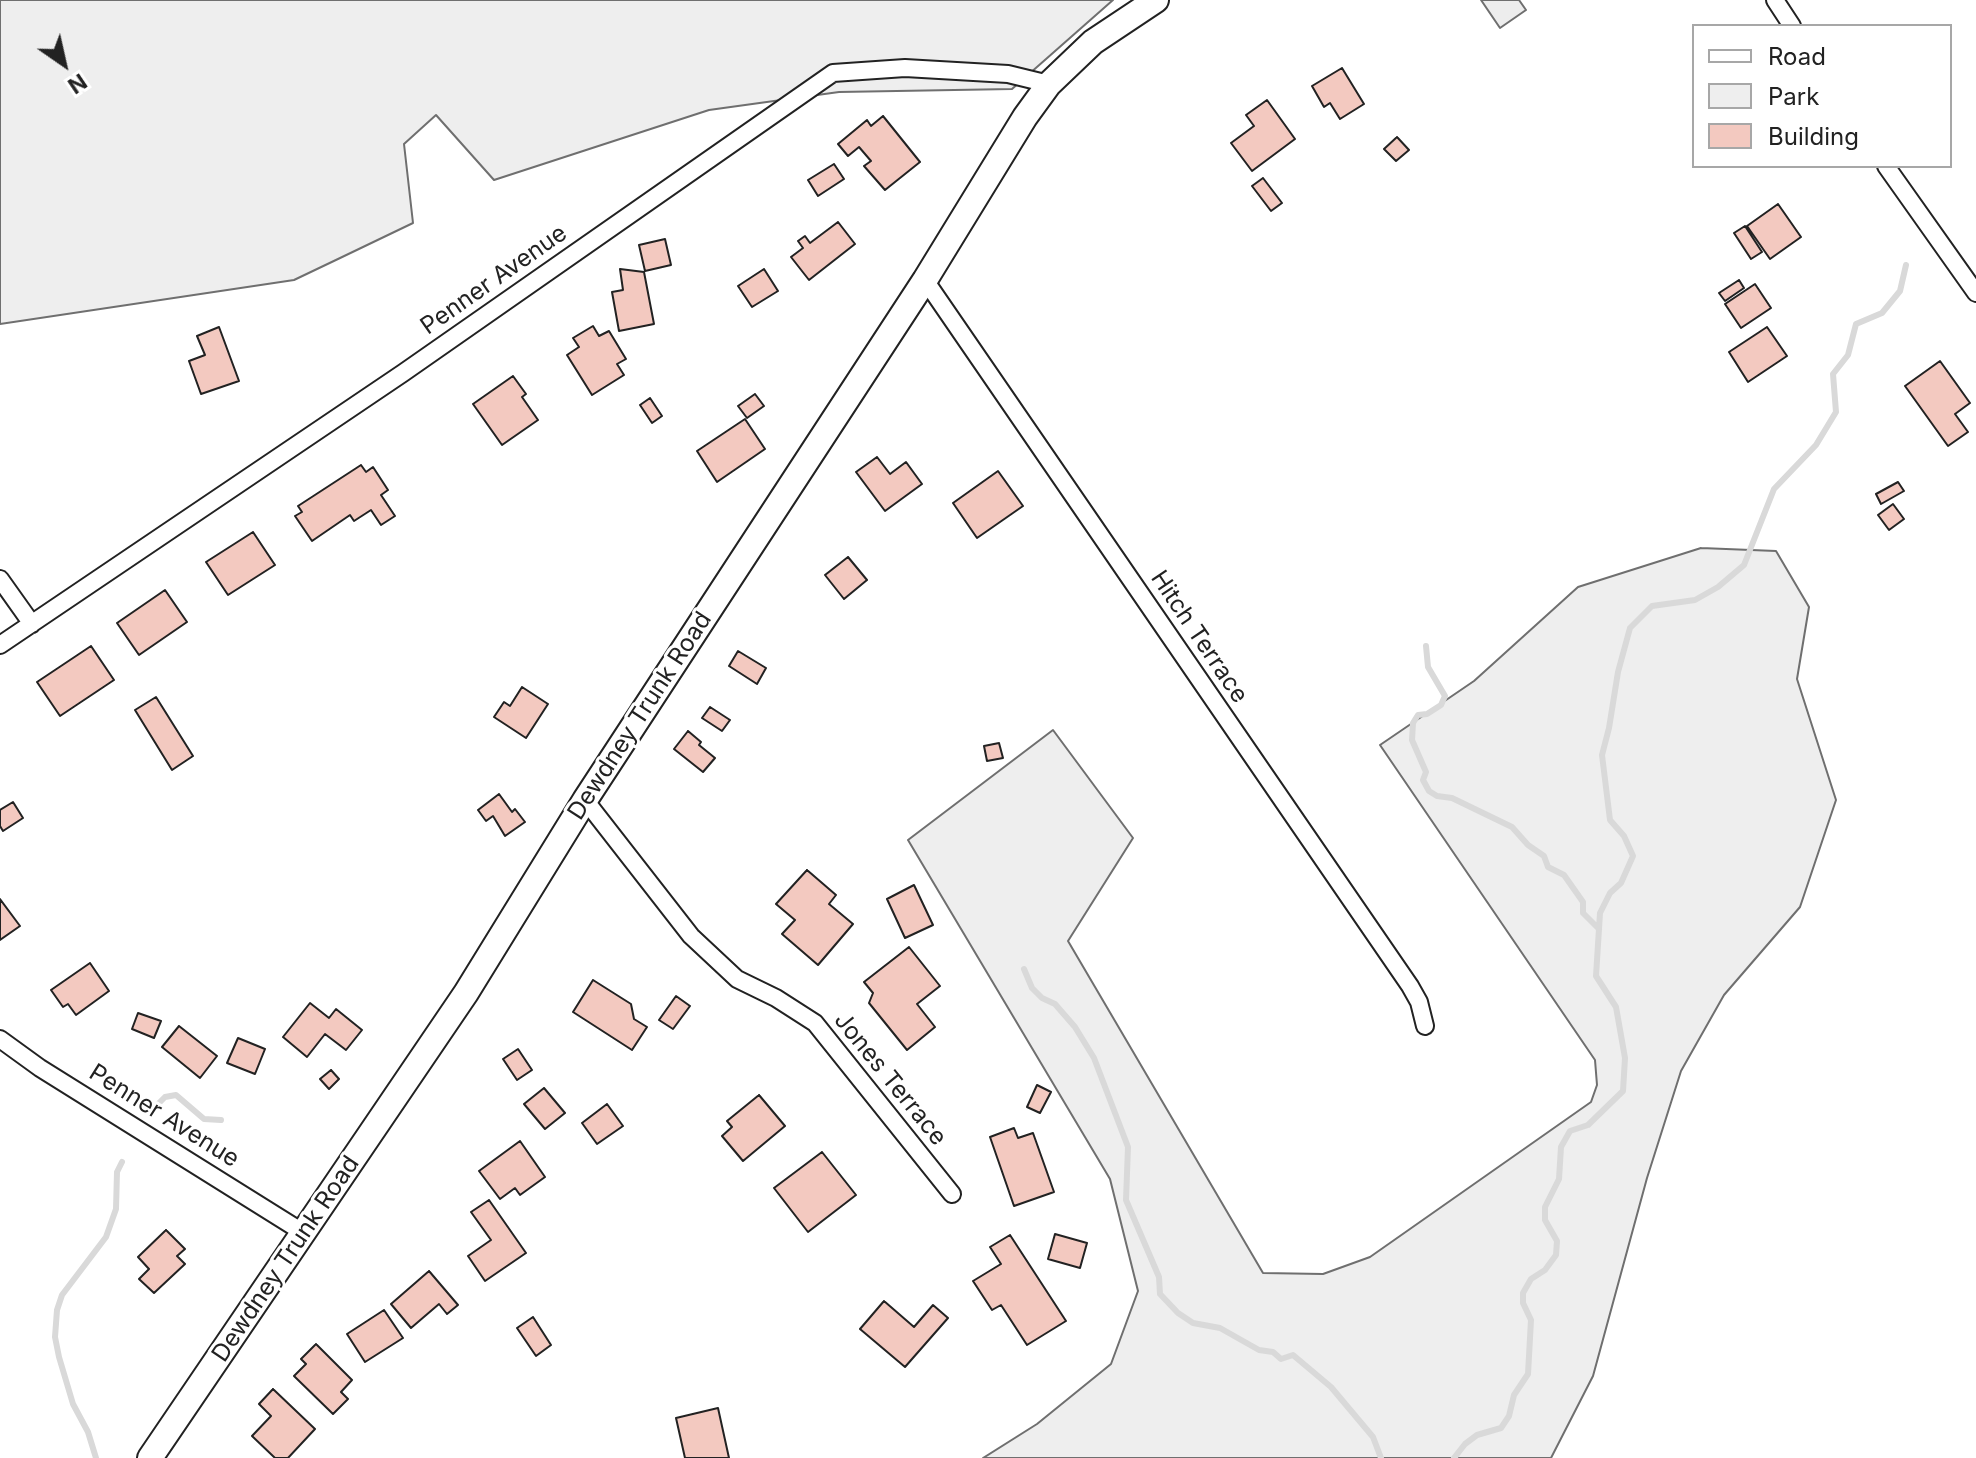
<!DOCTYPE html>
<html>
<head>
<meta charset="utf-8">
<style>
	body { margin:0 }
	#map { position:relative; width:1976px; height:1458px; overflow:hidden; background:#fff; font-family:Inter,sans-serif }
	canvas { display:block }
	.legend { position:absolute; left:1692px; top:24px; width:260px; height:144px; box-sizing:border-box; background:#fff; border:2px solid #a7a7a7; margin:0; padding:10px 14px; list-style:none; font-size:24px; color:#222 }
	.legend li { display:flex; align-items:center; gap:16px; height:40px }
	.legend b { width:40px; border:2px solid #a7a7a7 }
	.north { position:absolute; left:24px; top:24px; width:80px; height:80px; -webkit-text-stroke:6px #fff; paint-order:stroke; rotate:146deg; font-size:22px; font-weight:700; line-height:32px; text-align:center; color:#222 }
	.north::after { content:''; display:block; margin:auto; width:28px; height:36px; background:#222; clip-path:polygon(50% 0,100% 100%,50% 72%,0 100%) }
</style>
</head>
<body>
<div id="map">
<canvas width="1976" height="1458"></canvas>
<ul class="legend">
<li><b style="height:10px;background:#fff"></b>Road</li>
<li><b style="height:22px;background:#eee"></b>Park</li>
<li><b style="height:22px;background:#f3c9c0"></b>Building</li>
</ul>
<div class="north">N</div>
</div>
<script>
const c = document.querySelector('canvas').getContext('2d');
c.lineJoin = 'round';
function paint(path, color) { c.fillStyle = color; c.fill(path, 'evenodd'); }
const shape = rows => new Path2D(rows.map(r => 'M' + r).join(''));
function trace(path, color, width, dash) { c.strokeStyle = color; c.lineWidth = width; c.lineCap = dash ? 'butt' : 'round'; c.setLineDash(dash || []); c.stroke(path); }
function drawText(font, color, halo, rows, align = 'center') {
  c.font = font + ' Inter,sans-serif'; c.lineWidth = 6; c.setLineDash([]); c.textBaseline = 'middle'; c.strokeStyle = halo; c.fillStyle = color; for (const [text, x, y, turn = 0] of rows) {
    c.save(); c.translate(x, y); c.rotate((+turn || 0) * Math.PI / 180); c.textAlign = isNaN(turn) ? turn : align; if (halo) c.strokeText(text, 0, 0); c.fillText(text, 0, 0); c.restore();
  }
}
const green = shape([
	[0,0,1113,0,1012,89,839,92,709,110,494,180,436,115,404,144,413,223,338,259,294,280,0,324,0,0],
	[1701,548,1776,551,1809,607,1797,679,1836,800,1800,907,1724,995,1681,1071,1647,1178,1593,1376,1551,1458,983,1458,1037,1424,1111,1364,1138,1291,1110,1179,908,840,1053,730,1133,838,1068,941,1263,1273,1323,1274,1370,1257,1591,1102,1597,1085,1595,1060,1380,745,1474,681,1578,587,1701,548]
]);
const parking = shape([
	[1481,0,1519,0,1526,10,1500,28,1481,0]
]);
const stream = shape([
	[1426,646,1428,667,1445,696,1441,705,1427,714,1418,715,1413,723,1412,740,1426,772,1423,780,1429,791,1437,796,1452,798,1512,827,1528,845,1544,856,1548,867,1564,875,1583,902,1583,913,1599,929],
	[1024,969,1032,988,1042,998,1055,1004,1075,1027,1094,1058,1128,1147,1126,1200,1159,1277,1160,1294,1178,1313,1193,1323,1220,1328,1259,1350,1273,1352,1281,1359,1293,1355,1331,1387,1373,1437,1381,1458],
	[153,1109,165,1097,176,1095,204,1119,221,1120],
	[96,1458,88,1432,73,1404,59,1357,55,1337,57,1310,62,1295,106,1237,116,1209,117,1172,122,1162],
	[1454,1458,1465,1444,1477,1435,1501,1428,1509,1416,1514,1395,1528,1374,1531,1320,1523,1303,1523,1293,1531,1279,1545,1270,1556,1255,1557,1241,1545,1220,1545,1207,1559,1179,1561,1147,1570,1131,1588,1125,1623,1091,1625,1058,1616,1007,1596,976,1600,913,1610,893,1621,883,1633,856,1624,836,1610,820,1602,755,1609,728,1618,672,1630,628,1652,606,1695,600,1718,587,1744,565,1774,489,1816,445,1836,412,1833,374,1848,355,1856,324,1882,313,1900,291,1906,265]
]);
const building = shape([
	[1342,68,1364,104,1340,119,1330,103,1324,107,1312,86,1342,68],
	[1267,100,1295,139,1252,171,1231,143,1254,126,1246,115,1267,100],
	[883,116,920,162,885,190,864,166,871,161,859,147,848,156,838,144,867,120,871,126,883,116],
	[1397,137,1409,150,1396,161,1384,149,1397,137],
	[834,164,844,179,818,196,808,180,834,164],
	[1263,178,1282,203,1271,211,1252,186,1263,178],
	[1778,204,1801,237,1770,259,1747,226,1778,204],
	[838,222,855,244,809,280,791,257,803,248,798,241,805,236,810,243,838,222],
	[1745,226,1762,252,1751,259,1734,233,1745,226],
	[665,239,671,265,645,271,639,245,665,239],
	[620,269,644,272,654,324,619,331,612,292,623,290,620,269],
	[764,269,778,291,752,307,738,286,764,269],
	[1739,280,1744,288,1725,301,1719,293,1739,280],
	[1755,284,1771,308,1741,328,1725,304,1755,284],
	[593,326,599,336,609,331,626,359,617,364,624,375,592,395,567,355,579,347,573,338,593,326],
	[219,327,239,381,201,394,189,361,205,355,197,336,219,327],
	[1767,327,1787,356,1748,382,1729,352,1767,327],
	[1940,361,1970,403,1955,414,1968,432,1948,446,1905,386,1940,361],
	[513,376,526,394,522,397,538,420,502,445,473,404,513,376],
	[755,394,764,406,747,418,738,406,755,394],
	[650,398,662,416,652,423,640,405,650,398],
	[745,419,765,449,717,482,697,451,745,419],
	[877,457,890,474,906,462,922,484,885,511,856,472,877,457],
	[361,465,366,472,373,467,388,490,381,495,395,516,381,525,371,510,354,521,350,515,312,541,295,516,302,512,298,506,361,465],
	[998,471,1023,506,977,538,953,503,998,471],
	[1898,482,1904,491,1881,504,1876,494,1898,482],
	[1893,504,1904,519,1889,530,1878,515,1893,504],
	[253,532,275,565,228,595,206,562,253,532],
	[848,557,867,580,844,599,825,575,848,557],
	[165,590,187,622,139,655,117,623,165,590],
	[91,646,114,680,60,716,37,682,91,646],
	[738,651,766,668,757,684,729,666,738,651],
	[522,687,548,704,526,738,494,717,504,702,510,706,522,687],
	[156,697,193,756,172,770,135,710,156,697],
	[710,707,730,720,722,731,702,718,710,707],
	[688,731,701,742,699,745,715,758,703,772,674,749,688,731],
	[999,743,1003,758,987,761,984,746,999,743],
	[499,794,512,812,515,809,525,822,505,836,493,816,486,821,478,810,499,794],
	[13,802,23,818,3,831,0,826,0,810,13,802],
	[807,870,836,895,829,904,853,924,818,965,782,934,795,920,776,904,807,870],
	[914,885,933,925,905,938,887,899,914,885],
	[0,899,20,926,0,940,0,899],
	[909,947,940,986,917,1004,935,1027,907,1050,869,1003,873,993,864,982,909,947],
	[90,963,109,991,76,1015,68,1004,63,1007,51,990,90,963],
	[593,980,631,1004,634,1019,647,1027,632,1050,573,1012,593,980],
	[676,996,690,1006,673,1029,659,1020,676,996],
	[310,1003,329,1018,336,1009,362,1030,346,1050,325,1034,307,1057,283,1037,310,1003],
	[138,1013,161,1021,154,1038,132,1029,138,1013],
	[179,1026,217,1056,200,1078,162,1047,179,1026],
	[238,1038,265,1049,255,1074,227,1063,238,1038],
	[518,1049,532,1070,517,1080,503,1059,518,1049],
	[331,1070,339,1079,329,1089,320,1079,331,1070],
	[1037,1085,1051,1092,1040,1113,1027,1107,1037,1085],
	[544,1088,565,1113,545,1129,524,1104,544,1088],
	[759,1095,785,1126,743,1161,722,1136,732,1127,727,1121,759,1095],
	[607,1104,623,1126,597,1144,582,1123,607,1104],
	[1014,1128,1018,1138,1033,1133,1054,1192,1014,1206,990,1137,1014,1128],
	[520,1141,545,1177,520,1195,515,1188,500,1199,479,1171,520,1141],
	[822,1152,856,1195,808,1232,774,1188,822,1152],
	[489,1200,526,1253,485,1281,468,1256,491,1240,471,1212,489,1200],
	[166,1230,185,1249,177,1256,185,1264,154,1293,139,1279,149,1269,138,1257,166,1230],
	[1055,1234,1087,1243,1080,1268,1048,1259,1055,1234],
	[1010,1235,1066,1321,1027,1345,1001,1305,992,1310,973,1281,1001,1264,990,1247,1010,1235],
	[429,1271,458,1305,447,1314,439,1304,411,1328,391,1304,429,1271],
	[884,1301,914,1327,933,1305,948,1318,905,1367,860,1329,884,1301],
	[384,1310,403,1338,365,1362,347,1334,384,1310],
	[533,1317,551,1345,536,1356,517,1328,533,1317],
	[316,1344,352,1380,341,1392,348,1399,333,1414,294,1376,306,1364,301,1359,316,1344],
	[273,1389,315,1429,288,1458,275,1458,252,1436,271,1416,259,1404,273,1389],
	[718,1408,729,1458,685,1458,676,1418,718,1408]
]);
const minor = shape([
	[1775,0,1792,26],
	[1886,166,1976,293],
	[925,280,1410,986,1419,1002,1425,1026],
	[0,579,32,624],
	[0,645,403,373,833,73,905,68,1008,74,1049,84],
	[585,800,691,936,737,979,776,998,815,1023,952,1194],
	[0,1039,40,1068,304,1233]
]);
const secondary = shape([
	[150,1458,466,993,585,800,925,280,1025,117,1049,84,1093,42,1156,0]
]);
const streetNames = [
	["Penner Avenue",494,280,-35],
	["Hitch Terrace",1199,637,56],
	["Dewdney Trunk Road",640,716,-57],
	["Jones Terrace",890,1079,51],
	["Penner Avenue",164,1116,32],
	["Dewdney Trunk Road",286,1259,-56]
];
paint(green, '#eee');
trace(green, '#6f6f6f', 2);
paint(parking, '#ededed');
trace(parking, '#6f6f6f', 2);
trace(stream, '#d9d9d9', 6);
paint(building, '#f3c9c0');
trace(building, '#222', 2);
trace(minor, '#222', 20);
trace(secondary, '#222', 28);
trace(minor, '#fff', 16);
trace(secondary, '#fff', 24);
drawText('24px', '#222', '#fff', streetNames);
</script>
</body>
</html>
